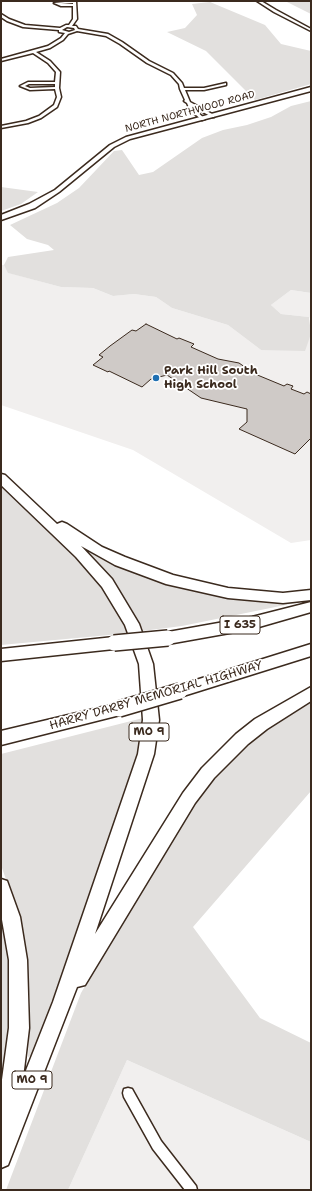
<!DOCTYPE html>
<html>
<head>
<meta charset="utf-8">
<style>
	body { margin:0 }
	#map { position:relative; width:312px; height:1191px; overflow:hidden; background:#fff; font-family:"Shantell Sans",sans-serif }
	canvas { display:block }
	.frame { position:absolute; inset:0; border:2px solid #3b2a1e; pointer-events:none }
</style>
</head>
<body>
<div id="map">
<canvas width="312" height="1191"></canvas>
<div class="frame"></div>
</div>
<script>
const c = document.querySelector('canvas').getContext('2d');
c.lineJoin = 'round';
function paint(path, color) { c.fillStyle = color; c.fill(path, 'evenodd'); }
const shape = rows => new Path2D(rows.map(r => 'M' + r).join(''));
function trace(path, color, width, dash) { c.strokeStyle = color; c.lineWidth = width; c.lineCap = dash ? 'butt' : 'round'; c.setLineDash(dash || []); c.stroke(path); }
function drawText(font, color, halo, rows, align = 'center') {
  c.font = font + ' "Shantell Sans",sans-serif'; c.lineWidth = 3.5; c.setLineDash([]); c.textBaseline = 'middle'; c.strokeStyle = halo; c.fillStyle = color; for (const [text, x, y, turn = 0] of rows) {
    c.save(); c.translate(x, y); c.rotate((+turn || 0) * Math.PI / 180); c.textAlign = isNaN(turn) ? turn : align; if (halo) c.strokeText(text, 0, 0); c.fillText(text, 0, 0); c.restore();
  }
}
const built = shape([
	[1,265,4,265,9,273,61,287,93,288,113,296,134,294,156,297,172,308,228,325,261,350,304,350,311,334,311,540,291,543,133,450,1,405],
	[291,290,311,293,311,321,309,317,281,314,271,305],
	[127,1060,311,1142,311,1190,68,1190]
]);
const green = shape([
	[285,1,311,2,311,14],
	[210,2,265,25,281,44,311,51,311,84,255,100,206,51,167,32,185,28,197,15,192,4],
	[311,101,311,293,291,290,271,305,281,314,309,317,311,334,305,351,261,350,228,325,172,308,156,297,134,294,113,296,93,288,61,287,8,273,4,265,8,257,54,250,48,245,27,239,10,225,57,203,79,188,114,151,122,150,139,175,153,172,202,138,223,130,247,125,271,117,291,106],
	[1,187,38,192,21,204,1,211],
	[1,483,95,575,131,633,1,645],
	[71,535,144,575,299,600,300,602,182,626,142,631,132,610,111,577],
	[311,697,311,791,193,927,260,1018,311,1043,311,1142,127,1060,68,1190,6,1190,81,993,183,815,238,747],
	[147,717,136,773,34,1055,28,1057,30,1002,27,968,15,906,1,865,1,754],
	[1,909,14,993,1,1107]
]);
const building = shape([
	[146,324,177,339,179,338,194,344,191,347,218,359,239,363,255,374,284,386,287,384,293,386,291,389,304,394,307,392,311,394,311,438,295,454,239,429,247,422,247,409,201,398,167,375,151,379,142,387,109,371,108,372,93,365,103,357,99,355,110,346,132,330,136,331,146,324]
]);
const street = shape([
	[76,1,77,19,72,26,76,26,78,29,108,34,122,42,149,61,173,73,182,83,184,88,204,88,226,83,226,85,204,90,185,90,190,102,214,115,214,117,212,117,192,106,193,108,205,119,202,120,190,110,187,103,184,101,185,100,180,89,179,84,171,75,147,63,120,44,106,36,77,31,68,34,63,40,50,48,36,52,50,61,60,72,59,88,61,97,57,107,41,118,28,123,1,128,1,126,26,121,39,116,54,105,57,97,55,89,30,90,20,86,28,82,55,82,56,72,48,63,33,53,1,61,1,59,48,46,61,38,65,33,59,32,59,30,23,27,7,21,1,17,1,14,9,19,25,25,60,28,66,25,69,25,73,19,73,6,61,6,54,3,76,1],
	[73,3,73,4,61,4,73,3],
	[67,27,74,28,75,30,69,32,62,30,67,27],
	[29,84,55,84,55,87,30,88,25,86,29,84],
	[257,1,261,1,276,10,311,29,311,31,274,12,257,1],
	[128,1088,132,1089,161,1141,196,1186,197,1190,185,1190,153,1149,124,1097,123,1093,124,1089,128,1088]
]);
const secondary = shape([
	[311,87,311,91,130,139,114,147,59,192,35,208,1,220,1,215,29,204,55,190,110,145,126,137,311,87]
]);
const highway = shape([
	[1,474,5,475,57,524,62,522,67,524,102,547,125,557,173,575,228,588,283,593,311,590,311,600,283,603,228,598,166,584,115,565,81,546,112,579,139,624,153,664,159,720,154,754,95,934,183,793,202,768,236,734,255,719,311,687,311,701,267,729,248,744,214,778,195,803,85,985,77,987,8,1165,1,1168,1,1087,9,1028,9,960,1,914,1,879,7,881,20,917,27,960,29,1028,23,1078,53,1002,138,754,143,720,139,664,125,625,102,587,76,557,1,485,1,474],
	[311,602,311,612,252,629,168,644,163,642,161,638,163,634,168,632,252,617,311,602],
	[114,637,119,639,121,643,119,647,114,649,1,661,1,649,114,637],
	[311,644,311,656,180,697,175,695,172,691,175,687,180,685,311,644],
	[119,703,124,704,127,709,124,714,1,745,1,731,119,703]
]);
const highwayBridge = shape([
	[114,643,168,638],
	[119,709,180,691]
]);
const markers = [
	[156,378,4,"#1f6fb2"]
];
const farStreetnames = [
	["NORTH NORTHWOOD ROAD",190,112,-15]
];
const shields = [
	[240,625,40],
	[149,732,40],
	[32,1080,40]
];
const shieldNames = [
	["I 635",240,625],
	["MO 9",149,732],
	["MO 9",32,1080]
];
const poiNames = [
	["Park Hill South",164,371],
	["High School",164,385]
];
const streetNames = [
	["HARRY DARBY MEMORIAL HIGHWAY",156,696,-16]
];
paint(built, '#f1efee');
paint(green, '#e2e0de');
paint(building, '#cfcac7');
trace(building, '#3b2a1e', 1);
trace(street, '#3b2a1e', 3);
trace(secondary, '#3b2a1e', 3);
trace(highway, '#3b2a1e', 3);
paint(street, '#fff');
paint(secondary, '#fff');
paint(highway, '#fff');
trace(highwayBridge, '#3b2a1e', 18, []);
trace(highwayBridge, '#fff', 15);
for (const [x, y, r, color] of markers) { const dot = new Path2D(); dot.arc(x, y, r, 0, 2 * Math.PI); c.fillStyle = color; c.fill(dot); trace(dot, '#fff', 1.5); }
drawText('10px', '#3b2a1e', '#fff', farStreetnames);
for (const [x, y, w] of shields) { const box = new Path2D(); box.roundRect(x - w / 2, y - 9, w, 18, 3); c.fillStyle = '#fff'; c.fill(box); trace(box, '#3b2a1e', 1); }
drawText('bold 11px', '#3b2a1e', null, shieldNames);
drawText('bold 12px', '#3b2a1e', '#fff', poiNames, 'left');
drawText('12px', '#3b2a1e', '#fff', streetNames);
</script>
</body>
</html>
